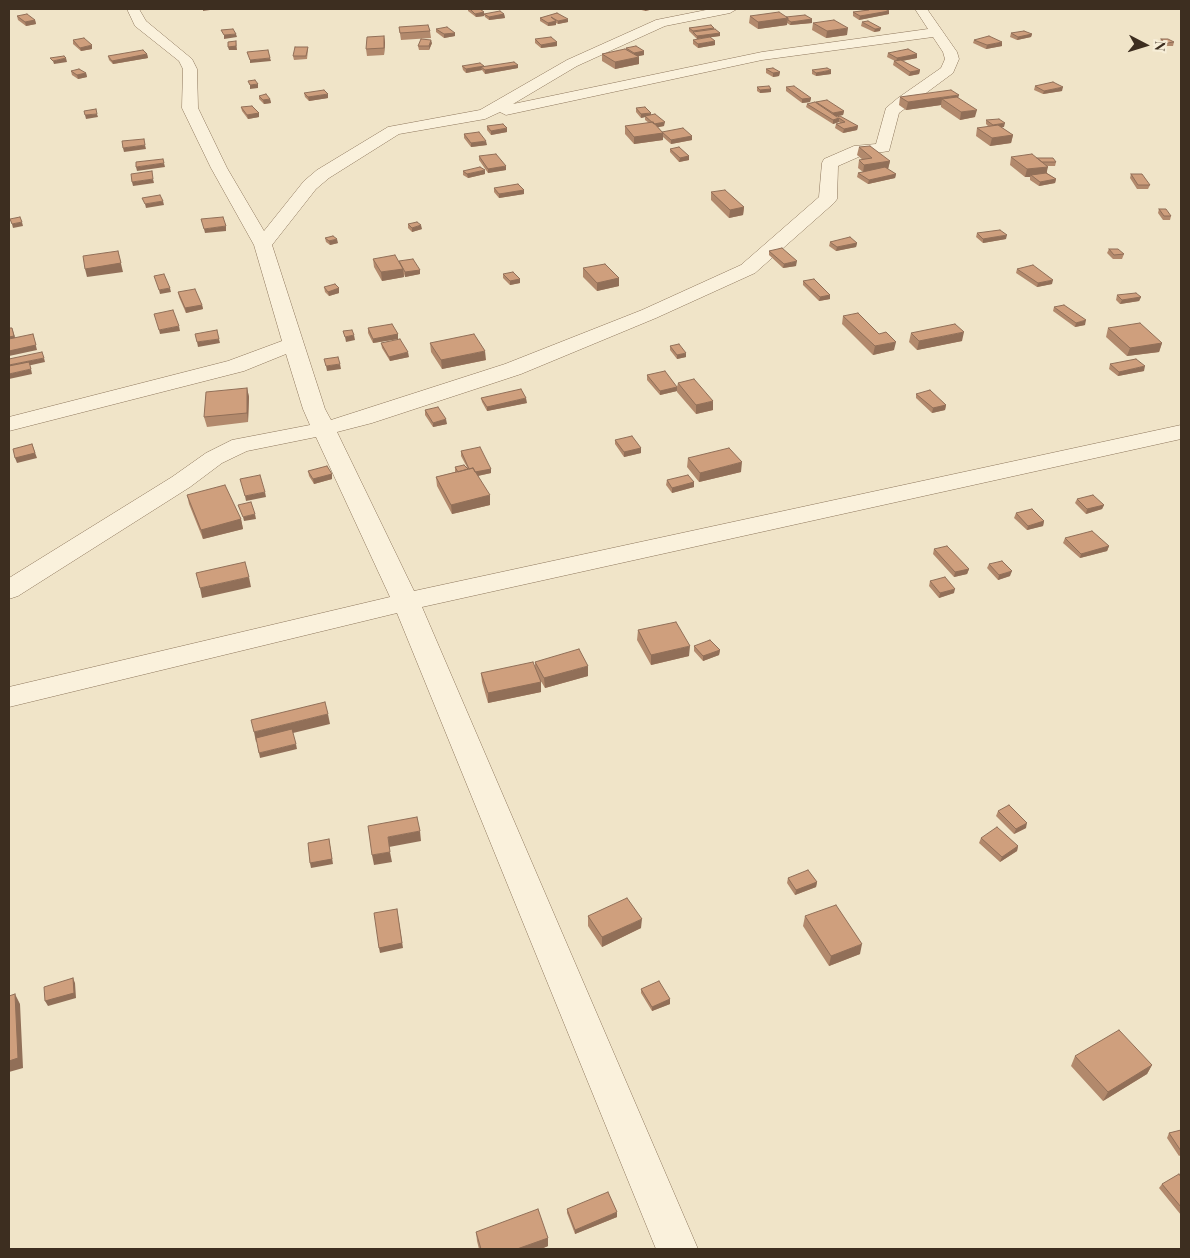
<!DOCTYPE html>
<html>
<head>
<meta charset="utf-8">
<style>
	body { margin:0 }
	#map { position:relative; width:1190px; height:1258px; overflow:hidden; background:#f0e4c8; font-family:"Playfair Display",serif }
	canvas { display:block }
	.frame { position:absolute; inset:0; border:10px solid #3d2e20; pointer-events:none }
	.north { position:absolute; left:1120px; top:20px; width:50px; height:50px; -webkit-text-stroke:4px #f7eed8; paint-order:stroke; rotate:95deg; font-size:14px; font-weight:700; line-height:20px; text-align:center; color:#3d2e20 }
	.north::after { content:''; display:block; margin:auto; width:18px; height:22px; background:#3d2e20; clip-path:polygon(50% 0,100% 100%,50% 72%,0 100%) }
</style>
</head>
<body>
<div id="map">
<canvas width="1190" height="1258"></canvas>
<div class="frame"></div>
<div class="north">N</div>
</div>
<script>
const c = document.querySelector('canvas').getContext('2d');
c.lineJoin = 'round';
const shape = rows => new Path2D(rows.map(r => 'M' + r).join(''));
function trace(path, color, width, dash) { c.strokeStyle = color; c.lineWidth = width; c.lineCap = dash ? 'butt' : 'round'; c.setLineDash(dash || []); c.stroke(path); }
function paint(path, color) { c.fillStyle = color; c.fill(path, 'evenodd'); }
const minor = shape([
	[127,9,139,9,146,21,192,59,197,69,198,108,227,168,264,231,304,181,317,170,388,127,480,110,567,60,656,20,711,9,737,9,730,13,665,26,577,66,513,104,762,52,928,29,915,9,927,9,957,52,959,59,953,73,899,113,889,151,863,155,838,166,837,199,834,203,755,273,656,318,521,374,372,423,337,432,414,591,1181,425,1181,439,422,607,698,1249,656,1249,397,613,9,707,9,687,390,597,316,437,247,451,222,463,190,487,18,596,9,599,9,578,172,477,206,453,232,440,310,425,303,409,286,354,244,371,9,431,9,417,228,361,282,341,254,245,211,168,182,108,183,69,179,61,135,26,127,9],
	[933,37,943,52,945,59,941,68,898,98,886,108,876,144,854,146,824,159,822,163,819,197,741,265,642,310,505,364,331,420,325,409,272,245,316,189,329,178,399,134,485,119,500,112,506,115,762,60,933,37]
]);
const wall = shape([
	[468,9,480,9,484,12,484,16,476,17,468,11],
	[638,9,654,9,645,11],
	[868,9,889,11,889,14,859,20,853,16,853,12,868,10],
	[557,13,568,22,558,24,556,23,556,25,548,26,540,21,540,18],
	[484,14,504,14,505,18,489,20,485,17],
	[17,16,35,20,36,24,26,26,18,20],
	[750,16,786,17,812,19,812,23,790,25,787,23,787,25,758,29,749,23],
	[862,22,880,31,874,32,861,26],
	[813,23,847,35,826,38,812,30],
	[399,27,430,31,431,38,401,40],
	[689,28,714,28,714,29,720,33,720,36,697,39,689,31],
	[436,29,455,33,455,36,444,38,436,32],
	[1011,33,1032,34,1031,37,1017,40,1010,37],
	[384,36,385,43,384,55,367,56,366,49],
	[535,39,557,42,557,46,541,48,535,43],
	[1161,39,1174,42,1173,46,1166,46,1160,43],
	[73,40,92,49,81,51,73,44],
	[693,40,715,45,698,48,693,44],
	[974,40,1002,46,986,49,973,43],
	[432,43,429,50,419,50,418,46],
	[308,47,308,50,307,59,294,60,293,56],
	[626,48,644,51,644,55,637,56,639,64,615,69,602,61,602,54,626,50],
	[888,53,917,54,917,58,902,61,920,70,919,74,909,76,893,65,894,61,895,61,887,57],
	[147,54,148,58,113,64,109,60,108,56],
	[518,65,518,68,485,74,482,70,466,73,463,70,462,66,484,67],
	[766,69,780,72,779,76,773,77,766,73],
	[812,70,831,74,816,76,812,74],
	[71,71,86,73,87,77,78,79,72,75],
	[1035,86,1062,91,1043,94,1034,90],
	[757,87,771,89,771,92,760,93,757,91],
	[786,87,811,98,810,102,802,103,786,91],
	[304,93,328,98,309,101,305,97],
	[259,96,270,99,271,103,264,104,259,99],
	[900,97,958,98,975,117,960,120,941,107,941,105,906,110,899,105],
	[816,102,844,111,843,115,836,116,858,126,857,130,843,133,835,128,836,124,840,123,839,122,833,124,806,107,807,104,816,103],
	[241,107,259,113,259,117,248,119,242,111],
	[636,108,651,115,664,126,658,127,662,132,692,136,692,140,671,144,663,137,663,140,634,144,625,134,625,126,649,123,645,120,645,117,641,118,636,112],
	[986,120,1004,127,1001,127,1013,135,1011,143,990,146,976,136,977,128,989,127,986,124],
	[487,126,507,132,491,135,487,130],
	[464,134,487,145,471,147,464,138],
	[859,147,890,161,888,169,896,174,895,178,868,184,857,177,858,173,863,172,858,168,859,160,863,160,857,155],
	[670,149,689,156,689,160,679,162,670,152],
	[479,156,506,170,488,173,479,160],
	[1011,157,1037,158,1056,162,1055,166,1047,166,1047,173,1056,179,1055,183,1039,186,1030,180,1030,177,1025,177,1010,165],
	[463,171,485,174,468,178,463,175],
	[1131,174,1150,185,1148,189,1137,189,1130,178],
	[494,188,524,190,524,194,499,198,494,192],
	[711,192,744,207,743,215,729,218,711,200],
	[1159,209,1171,216,1170,220,1163,220,1158,213],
	[408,224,422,229,412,232,408,228],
	[977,233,1006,239,983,243,976,237],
	[325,238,338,243,330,245,326,242],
	[830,242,857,243,856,247,836,251,829,246],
	[1109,249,1124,254,1122,259,1113,259,1107,253],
	[769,251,796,266,783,268,769,255],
	[373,259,399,261,420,270,420,274,405,277,404,274,404,277,382,281,374,267],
	[583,268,619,278,619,286,597,291,583,277],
	[1017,269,1052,284,1037,287,1016,273],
	[503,274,520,279,520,283,510,285,503,278],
	[803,281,830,295,830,299,819,301,803,285],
	[324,287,339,288,339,293,329,296,325,292],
	[178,292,202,305,203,309,186,313,179,297],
	[1117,295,1141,297,1139,301,1120,304,1116,300],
	[1054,307,1085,325,1075,327,1053,311],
	[843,316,894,350,873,355,842,324],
	[368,328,398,334,398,339,373,343,368,333],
	[1108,328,1162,343,1159,352,1127,356,1106,337],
	[911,333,962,341,917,350,909,342],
	[381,343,409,357,390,361,382,348],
	[430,343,486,360,442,369,431,352],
	[670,346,686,357,677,359,670,350],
	[1110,364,1144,371,1118,376,1109,369],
	[647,375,677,387,678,383,713,410,696,414,677,392,677,391,660,395,647,380],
	[247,388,249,397,248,422,207,427,204,417],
	[916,394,946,405,945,410,932,413,916,398],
	[481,398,527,403,487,411,482,402],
	[425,410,447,424,433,427,425,415],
	[615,440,641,448,641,453,624,457,615,444],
	[461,451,491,469,491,473,478,476,490,505,452,514,437,486,436,477,455,472,455,467,468,469,461,456],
	[688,458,741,472,699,482,687,467],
	[308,471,332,474,332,479,314,484,309,476],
	[667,480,694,482,694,487,672,493,666,485],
	[187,495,241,519,243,529,203,539,189,504],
	[1077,499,1104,505,1102,509,1086,514,1075,503],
	[1016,513,1044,521,1043,526,1027,530,1014,518],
	[1065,538,1109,546,1107,551,1080,558,1063,543],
	[934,549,969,569,967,574,954,577,933,554],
	[989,564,1010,576,998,580,987,568],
	[930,581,954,593,939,598,929,586],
	[638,630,689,656,651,665,637,640],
	[694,646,720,650,719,655,703,661,694,651],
	[535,662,588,676,545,688,539,678,541,682,541,692,488,703,482,682,481,673,535,668],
	[998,811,1026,828,1014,834,996,816],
	[981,838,1018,846,1017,851,1000,862,979,843],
	[788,878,817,882,816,887,795,895,787,883],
	[588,916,641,928,602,947,588,926],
	[805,916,860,954,829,966,803,926],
	[641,989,670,999,670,1004,652,1011,641,993],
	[1075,1056,1152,1065,1147,1074,1103,1101,1071,1066],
	[1181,1130,1181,1155,1179,1156,1167,1138,1169,1133],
	[1181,1177,1181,1215,1159,1188,1162,1184],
	[567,1209,617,1217,575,1234,567,1213],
	[476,1232,548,1238,548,1246,541,1249,479,1249,477,1241]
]);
const shadedWall = shape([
	[203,9,217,9,203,11],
	[645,9,654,9,645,11],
	[889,11,889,14,859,20,860,16],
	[484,12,484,16,476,17,475,14],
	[504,14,505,18,489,20,489,17],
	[788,18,787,25,758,29,758,22],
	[568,19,568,22,558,24,558,21],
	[812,19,812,23,790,25,791,22],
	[35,20,36,24,26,26,25,22],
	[556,21,556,25,548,26,548,23],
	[848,28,847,35,826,38,827,31],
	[881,28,880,31,874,32,875,29],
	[455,33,455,36,444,38,444,34],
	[720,33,720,36,697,39,697,36],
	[236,34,237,37,224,39,224,35],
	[1032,34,1031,37,1017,40,1018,37],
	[384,36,385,43,384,55],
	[431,40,432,43,429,50,429,46],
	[236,41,237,50,229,50,228,47],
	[715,41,715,45,698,48,698,44],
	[557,42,557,46,541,48,541,45],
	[1002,42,1002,46,986,49,987,45],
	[92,45,92,49,81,51,80,48],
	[644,51,644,55,634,57,634,53],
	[147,54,148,58,113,64,112,61],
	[917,54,917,58,896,62,897,58],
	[639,57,639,64,615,69,615,62],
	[66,58,67,62,54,64,53,61],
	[270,58,271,61,250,63,250,60],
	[518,65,518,68,485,74,485,70],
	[484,66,481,67,482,70,466,73,466,69],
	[831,70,831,74,816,76,816,73],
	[920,70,919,74,909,76,910,72],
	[780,72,779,76,773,77,773,73],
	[86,73,87,77,78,79,77,75],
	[258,84,258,88,250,89,250,85],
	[1063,87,1062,91,1043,94,1044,91],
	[771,89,771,92,760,93,760,90],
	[328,94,328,98,309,101,308,97],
	[959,95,957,102,942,99,941,105,906,110,908,102],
	[811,98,810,102,802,103,802,99],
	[270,99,271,103,264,104,263,100],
	[977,110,975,117,960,120,961,112],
	[844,111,843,115,833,117,833,113],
	[259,113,259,117,248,119,247,115],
	[651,113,651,117,645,116,645,117,641,118,641,114],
	[97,114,98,117,86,119,85,115],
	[839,118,839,122,833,124,833,120],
	[665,122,664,126,654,128,654,124],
	[1005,123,1004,127,992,129,993,125],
	[858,126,857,130,843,133,844,129],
	[507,128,507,132,491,135,491,131],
	[663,133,663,140,634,144,634,137],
	[1013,135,1011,143,990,146,992,138],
	[692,136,692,140,671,144,671,140],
	[486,141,487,145,471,147,471,143],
	[145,145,146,149,124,152,123,148],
	[689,156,689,160,679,162,680,158],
	[890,161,888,169,863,173,864,165],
	[164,163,165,167,137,171,136,167],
	[506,166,506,170,488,173,488,169],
	[1048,167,1046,175,1031,175,1030,177,1025,177,1027,169],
	[485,170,485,174,468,178,467,174],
	[896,174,895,178,868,184,869,180],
	[153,179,154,183,133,186,132,182],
	[1056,179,1055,183,1039,186,1040,182],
	[524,190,524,194,499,198,499,194],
	[163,201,164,205,146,208,145,204],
	[744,207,743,215,729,218,730,210],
	[22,222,23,226,13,228,12,224],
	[421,225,422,229,412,232,412,228],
	[226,226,226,231,205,233,204,229],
	[1007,235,1006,239,983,243,983,239],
	[337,239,338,243,330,245,329,241],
	[857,243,856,247,836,251,837,247],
	[118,251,123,272,87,277,85,269],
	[797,261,796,266,783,268,784,264],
	[403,269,404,277,382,281,381,272],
	[420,270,420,274,405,277,405,272],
	[619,278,619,286,597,291,597,283],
	[520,279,520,283,510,285,510,281],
	[1053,280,1052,284,1037,287,1038,283],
	[170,288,171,292,160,294,159,290],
	[339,288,339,293,329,296,328,292],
	[830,295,830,299,819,301,820,297],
	[1141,297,1139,301,1120,304,1122,300],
	[202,305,203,309,186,313,185,308],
	[1086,320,1085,325,1075,327,1076,323],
	[179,326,180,331,160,334,159,330],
	[12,328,16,340,9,341,9,337],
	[964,332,962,341,917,350,919,341],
	[33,334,37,350,9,356,9,351],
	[398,334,398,339,373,343,373,339],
	[354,335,355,340,346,342,345,337],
	[219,339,220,343,198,347,197,342],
	[896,342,894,350,873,355,875,346],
	[1162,343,1159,352,1127,356,1130,348],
	[485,351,486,360,442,369,441,360],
	[408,352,409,357,390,361,389,357],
	[686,353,686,357,677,359,677,355],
	[44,358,45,362,9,370,9,365],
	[340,364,341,369,327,371,326,366],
	[1145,366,1144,371,1118,376,1119,372],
	[31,369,32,374,9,379,9,374],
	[677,387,677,391,660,395,660,391],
	[247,388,249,397,248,422,247,413],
	[526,398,527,403,487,411,487,407],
	[713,401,713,410,696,414,696,405],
	[946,405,945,410,932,413,933,408],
	[446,419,447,424,433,427,433,423],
	[32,444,37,458,17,463,15,458],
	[641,448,641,453,624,457,624,452],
	[742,462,741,472,699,482,700,473],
	[491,469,491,473,472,477,471,472],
	[332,474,332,479,314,484,313,479],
	[694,482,694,487,672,493,672,488],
	[265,492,266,497,246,501,245,496],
	[490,495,490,505,452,514,451,505],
	[1104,505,1102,509,1086,514,1087,509],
	[255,514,256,519,244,521,243,517],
	[241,519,243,529,203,539,201,530],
	[1044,521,1043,526,1027,530,1028,526],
	[1109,546,1107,551,1080,558,1081,554],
	[969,569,967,574,954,577,955,572],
	[1012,571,1010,576,998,580,999,575],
	[249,577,251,587,202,598,200,588],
	[955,589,954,593,939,598,940,593],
	[690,646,689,656,651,665,651,655],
	[720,650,719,655,703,661,703,656],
	[588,666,588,676,545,688,544,678],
	[541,682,541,692,488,703,488,693],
	[328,714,330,724,256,742,254,732],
	[296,744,297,749,260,758,259,753],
	[1027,823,1026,828,1014,834,1016,829],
	[420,831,421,841,389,847,388,837],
	[329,839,333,864,311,868,310,863],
	[1018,846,1017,851,1000,862,1002,857],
	[390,852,392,862,374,865,372,855],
	[817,882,816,887,795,895,796,890],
	[397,909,403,948,380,953,379,948],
	[642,919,641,928,602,947,602,937],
	[862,944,860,954,829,966,831,956],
	[73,978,75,983,76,998,48,1006,45,1001],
	[15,994,20,1004,23,1068,9,1072,9,1061],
	[670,999,670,1004,652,1011,652,1007],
	[1152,1065,1147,1074,1103,1101,1108,1092],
	[617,1212,617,1217,575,1234,575,1230],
	[548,1238,548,1246,541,1249,517,1249]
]);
const building = shape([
	[470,9,480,9,484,12,475,14,470,9],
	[868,9,885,9,889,11,860,16,853,12,869,10,868,9],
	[500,11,504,14,489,17,484,14,500,11],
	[779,12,788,18,758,22,750,16,779,12],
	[557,13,568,19,558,21,551,17,556,21,548,23,540,18,557,13],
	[27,14,35,20,25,22,17,16,27,14],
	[805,15,812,19,791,22,788,20,788,18,786,17,805,15],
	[834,20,848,28,827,31,813,23,834,20],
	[868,21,881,28,875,29,862,22,868,21],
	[428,25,430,31,400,33,399,27,428,25],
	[711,25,714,28,693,31,689,28,711,25],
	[447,27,455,33,444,34,436,29,447,27],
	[233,29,236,34,224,35,221,30,233,29],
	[715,29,720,33,697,36,693,32,715,29],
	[1024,31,1032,34,1018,37,1011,33,1024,31],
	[384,36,384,48,366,49,367,37,384,36],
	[989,36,1002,42,987,45,974,40,989,36],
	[551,37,557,42,541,45,535,39,551,37],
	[710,37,715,41,698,44,693,40,710,37],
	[84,38,92,45,80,48,73,40,84,38],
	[421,39,431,40,429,46,418,46,421,39],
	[1161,39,1168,39,1174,42,1167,43,1161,39],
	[236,41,236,46,228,47,228,42,236,41],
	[636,46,644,51,634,53,626,48,636,46],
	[295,47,308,47,306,56,293,56,295,47],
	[625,49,639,57,615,62,602,54,625,49],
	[908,49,917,54,897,58,888,53,908,49],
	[143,50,147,54,112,61,108,56,143,50],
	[268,50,270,58,250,60,247,52,268,50],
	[64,56,66,58,53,61,50,58,64,56],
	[901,60,920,70,910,72,894,61,901,60],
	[514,62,518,65,485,70,481,67,514,62],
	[480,63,484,66,466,69,462,66,480,63],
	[773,68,780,72,773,73,766,69,773,68],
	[827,68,831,70,816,73,812,70,827,68],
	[79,69,86,73,77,75,71,71,79,69],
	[255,80,258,84,250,85,248,81,255,80],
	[1053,82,1063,87,1044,91,1035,86,1053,82],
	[769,86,771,89,760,90,757,87,769,86],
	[794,86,811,98,802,99,786,87,794,86],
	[324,90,328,94,308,97,304,93,324,90],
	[951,90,959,95,908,102,900,97,951,90],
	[266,94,270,99,263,100,259,96,266,94],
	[957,97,977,110,961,112,942,99,957,97],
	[827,100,844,111,833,113,816,102,827,100],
	[815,102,837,117,840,116,858,126,844,129,836,124,845,122,839,118,833,120,807,104,815,102],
	[252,106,259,113,247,115,241,107,252,106],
	[645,107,651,113,641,114,636,108,645,107],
	[96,109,97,114,85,115,84,111,96,109],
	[655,114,665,122,654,124,645,116,655,114],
	[999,119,1005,123,993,125,986,120,999,119],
	[653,122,663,133,634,137,625,126,653,122],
	[503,124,507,128,491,131,487,126,503,124],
	[998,125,1013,135,992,138,977,128,998,125],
	[683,128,692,136,671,140,662,132,683,128],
	[479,132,486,141,471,143,464,134,479,132],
	[144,139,145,145,123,148,122,141,144,139],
	[870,146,890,161,864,165,859,160,872,158,859,147,870,146],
	[679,147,689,156,680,158,670,149,679,147],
	[496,154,506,166,488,169,479,156,496,154],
	[1032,154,1048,167,1027,169,1011,157,1032,154],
	[1037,158,1053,158,1056,162,1042,162,1037,158],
	[163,159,164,163,136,167,136,162,163,159],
	[480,167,485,170,467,174,463,171,480,167],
	[885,167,896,174,869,180,858,173,885,167],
	[152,171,153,179,132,182,131,174,152,171],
	[1046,173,1056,179,1040,182,1031,175,1046,173],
	[1131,174,1142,174,1150,185,1138,185,1131,174],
	[518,184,524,190,499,194,494,188,518,184],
	[725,190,744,207,730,210,711,192,725,190],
	[160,195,163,201,145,204,142,198,160,195],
	[1159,209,1166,209,1171,216,1164,216,1159,209],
	[20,217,22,222,12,224,10,219,20,217],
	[223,217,226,226,204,229,201,219,223,217],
	[417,222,421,225,412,228,408,224,417,222],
	[1000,230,1007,235,983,239,977,233,1000,230],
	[333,236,337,239,329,241,325,238,333,236],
	[850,237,857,243,837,247,830,242,850,237],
	[782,248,797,261,784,264,769,251,782,248],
	[1109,249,1118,249,1124,254,1114,255,1109,249],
	[118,251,121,263,85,269,83,256,118,251],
	[395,255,403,269,381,272,373,259,395,255],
	[413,259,420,270,405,272,399,261,413,259],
	[605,264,619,278,597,283,583,268,605,264],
	[1033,265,1053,280,1038,283,1017,269,1033,265],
	[513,272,520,279,510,281,503,274,513,272],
	[164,274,170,288,159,290,154,276,164,274],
	[814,279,830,295,820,297,803,281,814,279],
	[335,284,339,288,328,292,324,287,335,284],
	[195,289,202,305,185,308,178,292,195,289],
	[1136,293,1141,297,1122,300,1117,295,1136,293],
	[1064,305,1086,320,1076,323,1054,307,1064,305],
	[173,310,179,326,159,330,154,314,173,310],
	[858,313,879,334,886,332,896,342,875,346,843,316,858,313],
	[1140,323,1162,343,1130,348,1108,328,1140,323],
	[392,324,398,334,373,339,368,328,392,324],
	[955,324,964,332,919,341,911,333,955,324],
	[9,328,12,328,14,336,9,337,9,328],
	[217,330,219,339,197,342,195,334,217,330],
	[352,330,354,335,345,337,343,331,352,330],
	[33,334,36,345,9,351,9,339,33,334],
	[474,334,485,351,441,360,430,343,474,334],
	[400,339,408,352,389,357,381,343,400,339],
	[679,344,686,353,677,355,670,346,679,344],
	[42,352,44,358,9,365,9,359,42,352],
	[338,357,340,364,326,366,324,359,338,357],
	[1136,359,1145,366,1119,372,1110,364,1136,359],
	[29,362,31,369,9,374,9,366,29,362],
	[665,371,677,387,660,391,647,375,665,371],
	[694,379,713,401,696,405,678,383,694,379],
	[247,388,247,413,204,417,206,392,247,388],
	[521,389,526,398,487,407,481,398,521,389],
	[930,390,946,405,933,408,916,394,930,390],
	[438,407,446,419,433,423,425,410,438,407],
	[632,436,641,448,624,452,615,440,632,436],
	[32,444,35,453,15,458,13,449,32,444],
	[480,447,491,469,475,472,473,468,469,469,461,451,480,447],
	[729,448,742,462,700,473,688,458,729,448],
	[464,465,468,469,458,472,455,467,464,465],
	[327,466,332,474,313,479,308,471,327,466],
	[473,468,490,495,451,505,436,477,473,468],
	[260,475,265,492,245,496,240,479,260,475],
	[688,475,694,482,672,488,667,480,688,475],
	[225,485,241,519,201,530,187,495,225,485],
	[1093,495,1104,505,1087,509,1077,499,1093,495],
	[251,502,255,514,243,517,238,505,251,502],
	[1032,509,1044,521,1028,526,1016,513,1032,509],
	[1092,531,1109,546,1081,554,1065,538,1092,531],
	[947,546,969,569,955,572,934,549,947,546],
	[1002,561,1012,571,999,575,989,564,1002,561],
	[245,562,249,577,200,588,196,573,245,562],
	[945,577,955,589,940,593,930,581,945,577],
	[676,622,690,646,651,655,638,630,676,622],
	[710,640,720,650,703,656,694,646,710,640],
	[579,649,588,666,544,678,535,662,579,649],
	[533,662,541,682,488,693,481,673,533,662],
	[325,702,328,714,254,732,251,720,325,702],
	[292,729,296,744,259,753,256,738,292,729],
	[1009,805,1027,823,1016,829,998,811,1009,805],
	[417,817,420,831,388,837,390,852,372,855,368,826,417,817],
	[997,827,1018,846,1002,857,981,838,997,827],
	[329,839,332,859,310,863,308,843,329,839],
	[808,870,817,882,796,890,788,878,808,870],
	[627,898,642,919,602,937,588,916,627,898],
	[836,905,862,944,831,956,805,916,836,905],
	[397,909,402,943,379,948,374,913,397,909],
	[73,978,74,993,45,1001,44,987,73,978],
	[659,981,670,999,652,1007,641,989,659,981],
	[15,994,18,1058,9,1061,9,996,15,994],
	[1119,1030,1152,1065,1108,1092,1075,1056,1119,1030],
	[1181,1130,1181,1151,1169,1133,1181,1130],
	[1179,1174,1181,1177,1181,1207,1162,1184,1179,1174],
	[608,1192,617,1212,575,1230,567,1209,608,1192],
	[538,1209,548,1238,517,1249,481,1249,476,1232,538,1209]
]);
trace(minor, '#8d765c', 1);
paint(minor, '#faf1dc');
paint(wall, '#b2896c');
paint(shadedWall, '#916f58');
paint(building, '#cf9f7d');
trace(building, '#916f58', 1);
</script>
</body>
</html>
